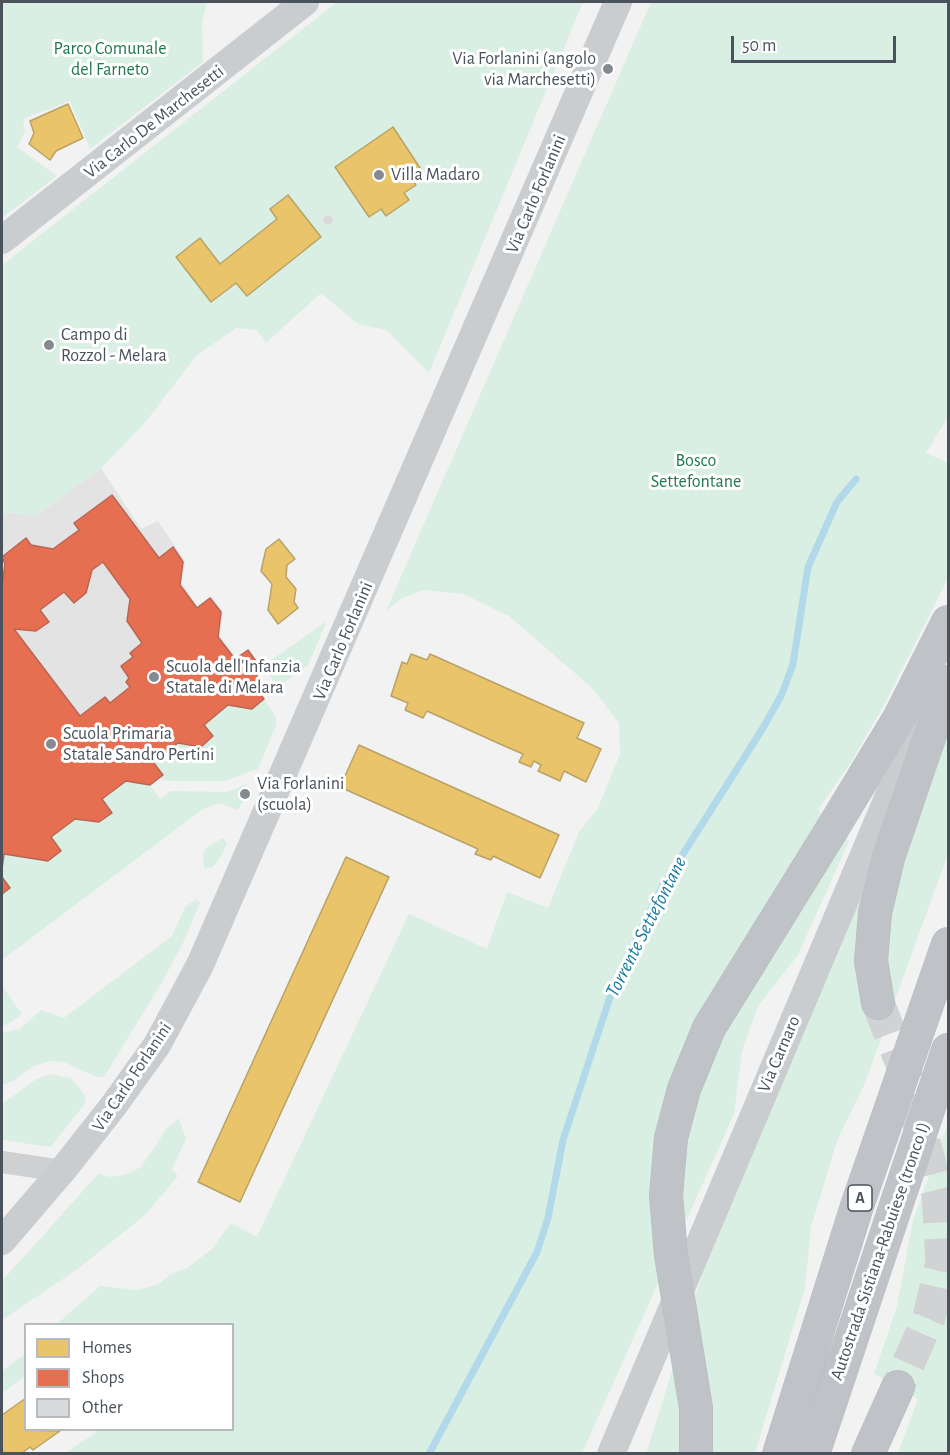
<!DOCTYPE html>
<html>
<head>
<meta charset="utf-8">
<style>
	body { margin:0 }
	#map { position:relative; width:950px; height:1455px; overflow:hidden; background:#f2f2f2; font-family:"Alegreya Sans",sans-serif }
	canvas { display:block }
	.frame { position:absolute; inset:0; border:3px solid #4a525c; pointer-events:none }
	.legend { position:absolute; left:24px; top:1323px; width:210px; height:108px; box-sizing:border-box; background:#fff; border:2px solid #b7babe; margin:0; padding:8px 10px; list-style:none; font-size:18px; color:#4a525c }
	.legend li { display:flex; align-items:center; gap:12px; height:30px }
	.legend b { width:30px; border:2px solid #b7babe }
	.scale { position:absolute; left:731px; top:36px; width:165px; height:27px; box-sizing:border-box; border:3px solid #4a525c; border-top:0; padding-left:8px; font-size:18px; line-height:21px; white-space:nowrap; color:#4a525c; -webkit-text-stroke:4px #fff; paint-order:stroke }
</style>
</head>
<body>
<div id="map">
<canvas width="950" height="1455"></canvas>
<div class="frame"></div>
<ul class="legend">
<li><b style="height:16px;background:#e9c46a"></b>Homes</li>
<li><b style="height:16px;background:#e76f51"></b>Shops</li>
<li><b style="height:16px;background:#d9dadb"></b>Other</li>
</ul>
<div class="scale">50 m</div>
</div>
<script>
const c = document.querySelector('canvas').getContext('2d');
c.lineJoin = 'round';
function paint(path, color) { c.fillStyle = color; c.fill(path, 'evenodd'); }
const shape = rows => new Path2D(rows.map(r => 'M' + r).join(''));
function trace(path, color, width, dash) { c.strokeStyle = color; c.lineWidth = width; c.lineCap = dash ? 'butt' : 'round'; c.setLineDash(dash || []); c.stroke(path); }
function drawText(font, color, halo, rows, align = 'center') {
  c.font = font + ' "Alegreya Sans",sans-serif'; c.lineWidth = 6; c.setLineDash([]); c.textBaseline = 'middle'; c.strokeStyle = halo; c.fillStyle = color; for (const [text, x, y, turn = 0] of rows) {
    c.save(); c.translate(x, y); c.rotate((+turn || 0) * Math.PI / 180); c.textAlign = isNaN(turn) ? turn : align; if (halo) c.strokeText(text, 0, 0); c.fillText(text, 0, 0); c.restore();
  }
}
const education = shape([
	[101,468,141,529,158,521,185,561,182,583,197,606,211,596,223,612,220,636,236,658,248,650,255,660,258,664,256,688,264,699,201,747,153,762,163,775,150,785,126,781,102,799,112,813,99,822,51,838,61,851,4,854,2,869,2,517,9,512,36,516]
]);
const green = shape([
	[2,2,207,2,202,24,203,62,90,149,70,101,23,119,25,132,17,147,57,176,2,218],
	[337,2,583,2,429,373,386,330,358,324,321,293,266,343,257,330,236,328,196,356,144,424,101,468,36,516,9,512,2,517,2,265],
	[651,2,948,2,948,417,926,453,948,463,948,578,884,705,853,759,818,810,849,841,798,955,758,1006,742,1051,734,1114,582,1453,65,1453,100,1430,232,1430,232,1324,57,1324,100,1286,138,1290,159,1284,171,1274,187,1268,212,1249,231,1223,257,1237,409,914,487,949,507,892,548,908,579,832,598,808,620,754,619,723,592,688,509,616,463,594,424,590,402,598,386,611],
	[327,621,308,665,279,686,269,675,270,661],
	[264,699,276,717,276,725,258,769,224,781,169,781,159,778,163,774,153,762,178,743,201,746,213,736,204,725,228,705,252,709],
	[948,717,948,854,865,1083,837,1141,811,1227,805,1288,755,1453,646,1454,703,1272,862,891,859,943,861,988,869,1027,878,1003,895,879],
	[126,781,150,785,160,799,171,791,227,792,252,782,242,788,238,798,243,801,238,810,219,803,203,809,2,960,2,894,10,888,2,877,4,854,51,837,75,819,99,822,112,812,102,799],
	[223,838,227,843,224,851,213,867,204,869,203,854,207,847],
	[196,899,200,903,183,943,161,984,104,1077,96,1077,64,1062,51,1061,33,1066,13,1081,2,1085,2,1033,20,1029,41,1010,64,1018,172,936,185,907],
	[2,986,22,1014,7,1025,2,1024],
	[50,1074,71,1078,84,1094,86,1102,51,1147,2,1140,2,1104,35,1080],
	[179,1118,186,1139,172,1169,178,1176,145,1215,79,1268,2,1320,2,1281,99,1173,110,1177,125,1175,141,1167,168,1127],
	[948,1124,948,1453,898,1453,918,1399,874,1374,897,1306,913,1220],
	[25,1354,25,1376,2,1393,2,1371]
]);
const homes = shape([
	[68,104,83,138,56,151,50,160,29,144,34,133,30,121,68,104],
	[393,127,422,171,412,178,416,185,404,193,409,200,386,216,381,209,369,217,335,167,393,127],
	[288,195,321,237,247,296,236,283,211,302,176,257,200,238,220,264,277,219,270,209,288,195],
	[279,539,295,559,287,565,286,577,296,589,294,602,298,608,278,624,268,610,272,584,261,571,266,549,279,539],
	[411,654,427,660,430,654,584,723,577,738,601,749,586,782,564,771,560,781,538,771,541,765,534,761,531,767,519,762,523,754,500,744,427,711,423,718,405,710,408,703,391,696,402,662,407,664,411,654],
	[359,745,559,835,540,878,493,856,491,860,475,854,478,849,340,787,359,745],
	[346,857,389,877,240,1202,198,1182,346,857],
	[26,1398,26,1430,60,1431,33,1450,30,1447,21,1454,2,1454,2,1415,26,1398]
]);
const shops = shape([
	[112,495,159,558,173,547,183,562,180,585,197,608,210,598,221,612,218,637,235,659,248,650,258,664,256,688,264,699,252,709,228,705,204,725,213,736,201,747,178,743,153,762,163,775,159,778,150,785,126,781,102,799,112,813,99,822,75,819,51,837,61,851,48,861,4,854,2,869,2,586,5,564,2,557,26,538,31,545,53,549,79,530,74,523,112,495],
	[103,562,130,599,127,621,142,643,130,653,133,657,121,666,129,678,126,682,130,687,110,703,105,697,80,716,14,629,36,631,49,622,40,610,64,592,74,603,86,593,92,570,103,562],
	[2,877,10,888,2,894,2,877]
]);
const stream = shape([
	[429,1454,537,1252,548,1218,563,1140,614,985,662,887,763,728,782,694,793,664,808,567,837,502,856,479]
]);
const building = shape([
	[98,57,106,67,93,77,85,67,98,57],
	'323 220a5 5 0 1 1 10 0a5 5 0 1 1-10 0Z'
]);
const highwayTunnel = shape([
	[878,1003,906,1074,938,1195,942,1262,929,1317,898,1387]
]);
const minor = shape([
	[2,1162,62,1171]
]);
const major = shape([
	[2,240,305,2],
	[2,1241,62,1171,114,1105,157,1045,200,965,618,2],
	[611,1454,915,734]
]);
const highway = shape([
	[834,826,900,717,948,622],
	[878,1003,871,961,875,913,888,858,948,682],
	[779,1454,857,1206,948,944],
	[813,1454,948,1050],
	[868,1454,898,1387]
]);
const highwayBridge = shape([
	[696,1454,696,1408,671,1255,666,1195,671,1138,684,1089,709,1028,834,826]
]);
const markers = [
	[608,69,6,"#858a90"],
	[379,175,6,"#858a90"],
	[49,345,6,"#858a90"],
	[154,677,6,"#858a90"],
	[51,744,6,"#858a90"],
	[245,794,6,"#858a90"]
];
const shields = [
	[860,1198,24]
];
const shieldNames = [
	["A",860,1198]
];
const parkNames = [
	["Parco Comunale",110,49],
	["del Farneto",110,70],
	["Bosco",696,461],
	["Settefontane",696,482]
];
const poiNames = [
	["Via Forlanini (angolo",596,59,"right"],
	["via Marchesetti)",596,80,"right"],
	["Villa Madaro",391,175],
	["Campo di",61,335],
	["Rozzol - Melara",61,356],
	["Scuola dell'Infanzia",166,667],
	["Statale di Melara",166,688],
	["Scuola Primaria",63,734],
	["Statale Sandro Pertini",63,755],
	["Via Forlanini",257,784],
	["(scuola)",257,805]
];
const streetNames = [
	["Via Carlo De Marchesetti",154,122,-38],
	["Via Carlo Forlanini",536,194,-67],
	["Via Carlo Forlanini",343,641,-67],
	["Via Carnaro",779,1054,-67],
	["Via Carlo Forlanini",132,1077,-56],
	["Autostrada Sistiana-Rabuiese (tronco I)",880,1251,-71]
];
const waterNames = [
	["Torrente Settefontane",646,927,-63]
];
paint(education, '#e4e3e3');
paint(green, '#d9efe3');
paint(homes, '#e9c46a');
trace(homes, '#b9a266', 1.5);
paint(shops, '#e76f51');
trace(shops, '#b86654', 1.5);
trace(stream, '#b1d9e9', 7);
paint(building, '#d9dadb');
trace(building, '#e3e4e4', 1.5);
trace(highwayTunnel, '#d0d2d4', 33, [33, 16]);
trace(highway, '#b7bbc0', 34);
trace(minor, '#ced0d2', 22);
trace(major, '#cacdcf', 28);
trace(highway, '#bfc2c7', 33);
trace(highwayBridge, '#b7bbc0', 34, []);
trace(highwayBridge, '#bfc2c7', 33);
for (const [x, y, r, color] of markers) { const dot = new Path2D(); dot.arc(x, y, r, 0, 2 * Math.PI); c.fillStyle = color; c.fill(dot); trace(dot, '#fff', 2); }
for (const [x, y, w] of shields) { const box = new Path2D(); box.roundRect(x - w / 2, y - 13, w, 26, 4.5); c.fillStyle = '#fff'; c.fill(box); trace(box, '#4a525c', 1.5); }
drawText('bold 16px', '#4a525c', null, shieldNames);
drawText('18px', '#207852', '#fff', parkNames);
drawText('18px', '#4a525c', '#fff', poiNames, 'left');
drawText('18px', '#4a525c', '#fff', streetNames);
drawText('italic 20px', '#1a7aa0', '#fff', waterNames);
</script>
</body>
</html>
